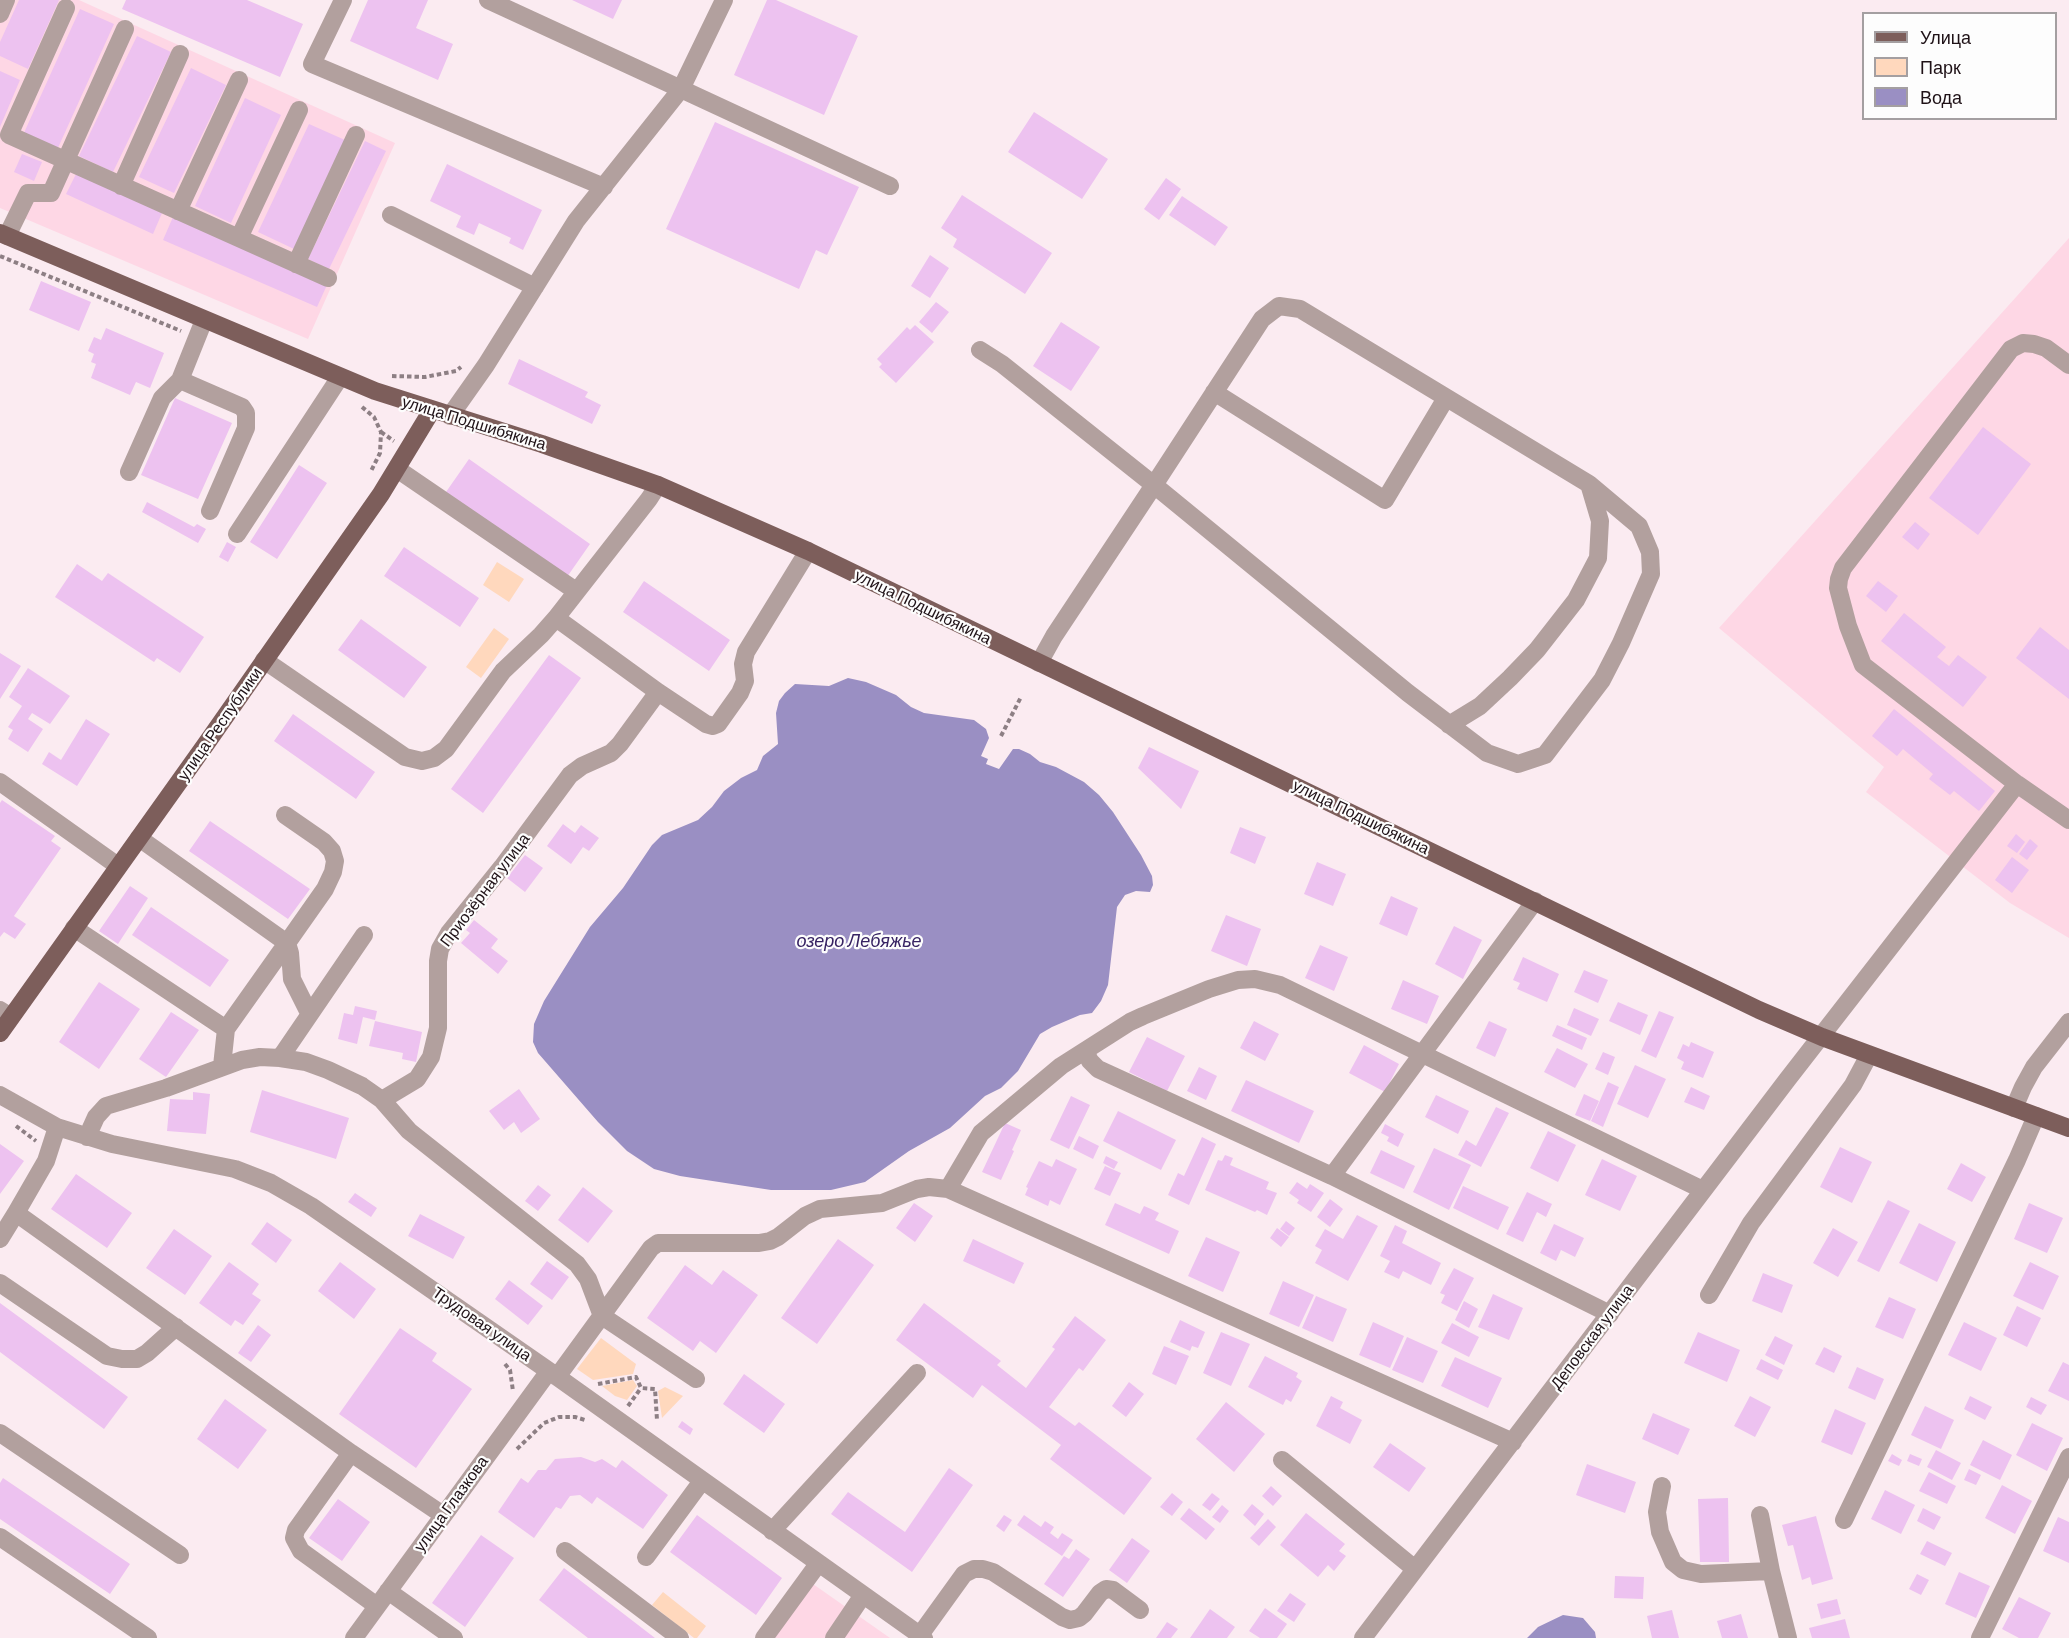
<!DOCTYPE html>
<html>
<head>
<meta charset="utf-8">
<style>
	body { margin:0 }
	#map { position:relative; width:2069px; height:1638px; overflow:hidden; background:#fbebf1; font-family:Barlow,sans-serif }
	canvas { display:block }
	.legend { position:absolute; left:1862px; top:12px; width:195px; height:108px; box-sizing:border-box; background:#fdfdfd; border:2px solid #a49fa1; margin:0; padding:8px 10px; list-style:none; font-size:18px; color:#1f1217 }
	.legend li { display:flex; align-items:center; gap:12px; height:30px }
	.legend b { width:30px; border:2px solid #a49fa1 }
</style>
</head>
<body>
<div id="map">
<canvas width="2069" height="1638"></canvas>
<ul class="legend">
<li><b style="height:8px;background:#7d5e5b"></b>Улица</li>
<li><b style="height:16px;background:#ffd8bd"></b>Парк</li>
<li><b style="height:16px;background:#9a8fc3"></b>Вода</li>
</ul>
</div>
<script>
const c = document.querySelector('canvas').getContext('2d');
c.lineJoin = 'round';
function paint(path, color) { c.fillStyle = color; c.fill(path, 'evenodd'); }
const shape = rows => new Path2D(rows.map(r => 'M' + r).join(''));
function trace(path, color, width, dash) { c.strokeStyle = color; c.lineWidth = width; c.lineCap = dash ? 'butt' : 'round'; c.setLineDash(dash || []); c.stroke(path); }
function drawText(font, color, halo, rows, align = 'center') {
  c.font = font + ' Barlow,sans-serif'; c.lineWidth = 4.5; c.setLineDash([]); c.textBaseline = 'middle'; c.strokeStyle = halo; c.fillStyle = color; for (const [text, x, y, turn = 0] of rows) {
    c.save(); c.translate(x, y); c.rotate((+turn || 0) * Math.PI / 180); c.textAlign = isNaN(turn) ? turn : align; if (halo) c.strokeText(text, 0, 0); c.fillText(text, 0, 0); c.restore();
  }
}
const built = shape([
	[0,0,79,0,395,143,308,339,0,208],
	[2069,238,2069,938,2010,903,1866,792,1884,767,1719,628],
	[813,1584,890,1638,772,1638]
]);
const green = shape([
	[497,562,524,579,509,602,483,585],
	[494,628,509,639,481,678,466,667],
	[601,1338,636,1364,633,1374,593,1380,577,1369],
	[633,1380,637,1386,627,1400,615,1396,602,1386],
	[665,1387,683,1396,662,1418,658,1391],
	[663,1592,706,1626,697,1638,694,1638,652,1605]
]);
const water = shape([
	[848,678,866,682,896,695,911,707,924,713,974,720,986,729,989,738,981,756,988,759,986,764,999,769,1013,749,1019,749,1030,754,1040,762,1056,767,1084,782,1099,795,1113,812,1141,855,1152,876,1153,885,1150,892,1136,891,1125,895,1117,907,1108,985,1101,1001,1092,1013,1080,1015,1052,1027,1040,1034,1018,1071,1001,1088,985,1096,950,1128,909,1151,865,1182,831,1190,771,1190,680,1176,654,1169,627,1151,598,1122,538,1053,533,1042,534,1024,544,1001,590,927,623,888,652,845,662,835,698,820,712,807,724,791,741,778,757,770,763,756,778,744,776,713,779,701,785,693,795,684,829,686],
	[1563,1615,1583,1618,1595,1632,1596,1638,1527,1638,1538,1627]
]);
const building = shape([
	[19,0,59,0,28,69,0,56,0,42],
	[126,0,247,0,303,24,280,77,122,9],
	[368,0,428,0,416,28,453,44,438,80,350,41],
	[572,0,622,0,613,19],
	[767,0,776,0,858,36,824,115,734,75],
	[80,9,114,24,57,150,23,135],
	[137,36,171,52,113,172,79,156],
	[191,68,226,85,174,193,139,177],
	[0,71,20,80,0,127],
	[245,98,281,115,231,223,195,206],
	[1034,112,1108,159,1082,199,1008,152],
	[715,122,859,187,827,255,816,250,799,289,666,229],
	[309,124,345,140,294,249,258,232],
	[365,141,386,151,329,269,308,259],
	[22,154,42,162,34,181,14,172],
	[447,164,542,210,523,250,509,243,511,238,479,223,474,235,456,227,461,216,430,201],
	[76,174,162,213,153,234,66,194],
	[1166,178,1181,189,1159,220,1144,209],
	[962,195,1052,253,1025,294,953,247,957,239,941,228],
	[1182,196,1228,227,1215,246,1169,215],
	[173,217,327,285,317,307,163,240],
	[930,255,949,268,930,298,911,286],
	[41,281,91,302,79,331,29,310],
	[936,302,949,312,932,333,919,322],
	[1061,322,1100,347,1071,391,1033,366],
	[915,325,934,342,896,383,879,367,882,364,877,359,907,327,910,330],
	[106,328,164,353,150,388,136,382,130,395,91,378,96,364,91,362,94,354,88,351,94,337,101,340],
	[519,359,588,392,585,397,601,405,592,424,508,384],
	[175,398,232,423,198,499,141,475],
	[1983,427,2031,464,1978,535,1929,498],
	[469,459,590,544,567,577,446,492],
	[299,465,327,483,277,559,250,542],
	[147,502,194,527,197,524,206,529,198,543,142,512],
	[1915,522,1930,534,1918,550,1902,537],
	[227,542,236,547,228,562,219,557],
	[404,547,479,598,460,627,384,576],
	[77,564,102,581,108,573,204,637,180,673,157,658,154,662,55,597],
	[644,581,730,640,709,671,623,612],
	[1878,581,1898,596,1886,612,1866,596],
	[1904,613,1946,647,1937,657,1949,666,1958,655,1987,677,1963,707,1881,641],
	[361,619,427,667,404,698,338,650],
	[2040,627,2069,650,2069,699,2016,658],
	[0,653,21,666,0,699],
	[549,655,581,678,483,813,451,789],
	[28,668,70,696,50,724,32,713,28,719,43,729,28,752,8,739,13,730,8,727,22,706,9,697],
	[1894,709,1995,791,1979,811,1954,791,1950,795,1929,779,1933,774,1903,749,1897,756,1872,736],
	[293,714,375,772,356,799,274,741],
	[86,719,110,734,77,786,42,764,49,752,61,760],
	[1149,747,1199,771,1181,809,1138,768],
	[2,800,55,836,51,841,61,848,14,916,26,924,15,939,4,932,0,937,0,803],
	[210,821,310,889,288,919,189,851],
	[563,824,575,833,581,825,599,838,589,851,583,847,571,864,547,846],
	[1240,827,1266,837,1255,864,1230,853],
	[2016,834,2025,842,2017,853,2007,846],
	[2030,839,2038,846,2027,860,2019,854],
	[525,855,543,868,525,892,507,878],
	[2012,857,2029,870,2012,893,1995,880],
	[1317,862,1346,874,1333,906,1304,894],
	[130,886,148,898,118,944,99,931],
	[1391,896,1418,908,1407,936,1379,924],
	[151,907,229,960,210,987,132,935],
	[1226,915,1261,929,1247,966,1211,951],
	[474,920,498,939,491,948,508,961,498,974,461,943,470,933,466,930],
	[1454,926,1482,940,1463,979,1435,964],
	[1320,945,1348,957,1334,991,1305,978],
	[1523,957,1559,974,1547,1002,1517,989,1520,983,1513,980],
	[1584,970,1608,980,1598,1003,1574,992],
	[1403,980,1439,996,1427,1024,1391,1009],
	[99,982,140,1009,99,1069,59,1042],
	[1618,1002,1648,1015,1640,1035,1609,1021],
	[355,1006,377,1011,375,1020,363,1017,357,1044,338,1039,344,1013,353,1015],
	[1574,1008,1599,1019,1591,1036,1567,1025],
	[1659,1011,1674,1017,1656,1058,1641,1051],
	[171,1012,199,1030,166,1077,139,1059],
	[375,1021,422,1032,416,1062,402,1059,403,1053,369,1046],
	[1254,1021,1279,1034,1265,1061,1240,1048],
	[1489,1021,1507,1029,1495,1057,1476,1048],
	[1557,1025,1587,1038,1582,1050,1552,1036],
	[1147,1037,1185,1056,1167,1091,1129,1072],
	[1691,1042,1714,1052,1703,1078,1681,1069,1684,1062,1677,1058,1683,1044,1689,1047],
	[1364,1045,1399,1064,1385,1092,1349,1073],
	[1557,1048,1588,1064,1575,1088,1544,1072],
	[1603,1052,1615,1057,1608,1075,1595,1069],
	[1635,1065,1666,1079,1648,1118,1617,1104],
	[1199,1067,1217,1076,1206,1100,1187,1091],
	[1246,1080,1314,1111,1299,1143,1231,1111],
	[1608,1082,1619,1087,1603,1127,1591,1121],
	[1691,1087,1710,1096,1704,1110,1684,1102],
	[519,1089,540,1119,521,1133,514,1122,504,1130,489,1111],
	[262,1090,349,1118,336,1159,250,1132],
	[193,1092,210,1094,206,1134,167,1131,170,1099,193,1100],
	[1584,1094,1599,1101,1590,1121,1575,1115],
	[1436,1095,1469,1111,1458,1134,1425,1117],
	[1071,1096,1090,1105,1069,1149,1050,1140],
	[1496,1107,1509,1113,1481,1167,1458,1155,1466,1140,1476,1146],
	[1118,1111,1176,1140,1161,1170,1103,1141],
	[1005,1123,1021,1130,1012,1150,1014,1151,1001,1180,982,1172],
	[1385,1124,1404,1134,1398,1147,1387,1141,1389,1137,1381,1133],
	[1548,1131,1576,1145,1558,1182,1530,1168],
	[1079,1136,1099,1146,1093,1159,1073,1149],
	[1202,1137,1216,1144,1189,1205,1168,1195,1178,1173,1184,1176],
	[0,1144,24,1161,0,1194],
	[1840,1147,1872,1162,1852,1203,1820,1187],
	[1434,1148,1471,1165,1449,1210,1413,1192],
	[1381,1150,1415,1166,1404,1189,1370,1173],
	[1225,1155,1233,1158,1230,1165,1269,1182,1266,1189,1277,1193,1267,1215,1257,1210,1255,1212,1205,1190,1218,1160,1222,1161],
	[1106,1156,1118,1162,1114,1169,1103,1163],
	[1056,1159,1077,1169,1060,1205,1050,1200,1048,1206,1025,1195,1028,1188,1026,1187,1039,1161,1052,1167],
	[1602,1159,1637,1176,1620,1211,1585,1195],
	[1961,1163,1986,1177,1972,1202,1947,1189],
	[1105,1166,1121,1173,1110,1196,1094,1189],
	[76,1174,132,1213,107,1248,51,1209],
	[1297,1182,1307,1189,1310,1184,1324,1193,1311,1212,1297,1203,1299,1200,1289,1193],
	[538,1185,551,1195,538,1211,525,1201],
	[1463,1186,1509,1207,1498,1230,1453,1208],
	[583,1187,613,1211,588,1243,558,1220],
	[1527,1192,1552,1204,1546,1217,1537,1212,1523,1242,1506,1234],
	[355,1193,377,1208,371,1217,348,1202],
	[1330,1199,1343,1209,1330,1227,1317,1217],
	[1888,1200,1910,1211,1879,1272,1857,1261],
	[914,1203,933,1216,915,1242,896,1228],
	[1115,1203,1140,1214,1144,1206,1151,1209,1159,1213,1155,1220,1179,1231,1169,1254,1105,1225],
	[2029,1203,2063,1218,2047,1253,2014,1239],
	[420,1214,465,1237,453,1259,408,1236],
	[1357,1215,1378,1226,1348,1281,1315,1263,1322,1250,1315,1246,1325,1229,1343,1239],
	[1286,1221,1295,1228,1289,1236,1280,1229],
	[267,1222,292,1240,276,1263,251,1244],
	[1919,1223,1956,1242,1937,1282,1899,1263],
	[1554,1224,1584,1238,1575,1257,1561,1250,1556,1261,1540,1253],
	[1395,1225,1407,1231,1402,1243,1441,1263,1431,1285,1403,1271,1399,1279,1384,1272,1390,1261,1380,1256],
	[1277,1228,1289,1237,1281,1247,1270,1238],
	[1833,1228,1858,1242,1838,1277,1813,1263],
	[174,1229,212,1256,185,1295,146,1268],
	[1206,1237,1240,1252,1223,1292,1188,1276],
	[838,1239,874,1265,817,1344,781,1318],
	[973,1239,1024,1263,1014,1284,963,1261],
	[547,1261,569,1277,552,1300,530,1284],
	[229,1262,259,1284,252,1294,261,1300,243,1325,235,1320,231,1326,199,1303],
	[340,1262,376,1289,354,1319,318,1291],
	[2030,1262,2059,1276,2043,1310,2013,1296],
	[685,1265,712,1285,723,1270,758,1295,716,1353,700,1341,693,1351,647,1318],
	[1454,1268,1474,1278,1457,1311,1441,1303,1445,1295,1440,1293],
	[1763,1273,1793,1285,1782,1313,1752,1301],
	[509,1280,543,1306,528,1325,495,1299],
	[1283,1281,1314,1295,1299,1327,1269,1314],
	[1493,1294,1523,1308,1509,1340,1478,1327],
	[1316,1296,1347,1309,1333,1342,1302,1328],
	[1889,1297,1916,1309,1903,1339,1875,1327],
	[1464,1301,1478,1309,1469,1328,1455,1320],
	[0,1303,128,1397,104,1429,0,1352],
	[924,1303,1001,1361,997,1365,1026,1388,1055,1349,1052,1347,1075,1316,1106,1340,1083,1371,1079,1368,1049,1407,1075,1426,1079,1422,1152,1478,1124,1515,1050,1459,1061,1445,982,1385,973,1398,896,1340],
	[2017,1306,2041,1318,2027,1347,2003,1335],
	[1180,1320,1205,1332,1198,1348,1192,1346,1190,1351,1170,1342],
	[1373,1322,1404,1336,1390,1368,1359,1355],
	[1964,1322,1997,1338,1981,1371,1948,1355],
	[1452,1323,1479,1337,1469,1357,1441,1343],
	[258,1325,271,1335,251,1362,238,1353],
	[400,1328,437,1353,432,1361,472,1389,416,1468,339,1414],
	[1221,1332,1250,1344,1231,1386,1203,1373],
	[1698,1332,1740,1350,1727,1382,1684,1363],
	[1775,1336,1793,1345,1784,1365,1765,1355],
	[1407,1337,1438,1351,1423,1383,1392,1370],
	[1164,1346,1189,1356,1176,1385,1152,1374],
	[1824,1347,1842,1356,1834,1373,1815,1364],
	[1265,1356,1298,1373,1296,1377,1302,1381,1291,1402,1286,1399,1283,1405,1248,1387],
	[1455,1357,1502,1378,1488,1408,1441,1386],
	[1761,1359,1783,1370,1778,1380,1756,1369],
	[2063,1362,2069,1365,2069,1401,2048,1391],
	[1857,1367,1884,1379,1875,1400,1848,1388],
	[744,1374,785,1404,764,1433,723,1404],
	[1129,1382,1144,1394,1126,1417,1112,1406],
	[1331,1396,1343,1402,1340,1408,1362,1420,1350,1444,1316,1426],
	[1750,1396,1771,1407,1755,1437,1734,1426],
	[1970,1396,1992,1407,1985,1420,1964,1409],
	[2031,1397,2047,1405,2041,1415,2026,1407],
	[225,1399,267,1430,238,1469,197,1439],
	[1226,1402,1265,1434,1234,1472,1196,1439],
	[1925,1406,1954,1420,1941,1449,1911,1435],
	[1835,1409,1866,1423,1852,1455,1821,1442],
	[1653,1413,1690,1429,1678,1455,1642,1439],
	[682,1421,693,1429,690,1435,678,1427],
	[2032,1423,2063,1438,2047,1471,2016,1455],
	[1983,1440,2012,1455,2000,1480,1970,1465],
	[1390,1443,1426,1468,1409,1492,1373,1467],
	[1936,1450,1961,1463,1952,1480,1927,1467],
	[1892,1454,1902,1460,1899,1466,1888,1461],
	[1910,1454,1922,1459,1919,1466,1907,1461],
	[581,1457,595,1462,602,1459,616,1468,622,1460,668,1495,643,1529,597,1497,592,1504,580,1495,570,1496,561,1509,556,1507,534,1538,498,1512,521,1478,528,1483,538,1470,546,1470,555,1459],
	[1587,1464,1636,1482,1625,1513,1576,1495],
	[949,1468,973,1485,912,1572,831,1514,848,1492,905,1532],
	[1969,1469,1981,1475,1976,1485,1964,1480],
	[1929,1472,1956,1486,1947,1504,1919,1491],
	[3,1478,130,1564,110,1594,0,1519,0,1483],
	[2002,1485,2032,1501,2015,1534,1985,1518],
	[1271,1486,1282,1496,1273,1506,1262,1496],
	[1885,1490,1915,1505,1901,1534,1871,1519],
	[1172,1493,1183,1502,1172,1516,1160,1507],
	[1212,1493,1220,1499,1210,1511,1202,1505],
	[1728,1498,1729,1562,1700,1562,1698,1499],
	[338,1499,370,1522,342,1561,309,1538],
	[1252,1504,1264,1514,1255,1526,1243,1515],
	[1222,1505,1229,1511,1220,1523,1212,1517],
	[1189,1508,1215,1529,1206,1540,1180,1519],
	[1923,1508,1941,1517,1934,1530,1917,1521],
	[1306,1513,1345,1544,1339,1551,1346,1556,1334,1571,1328,1565,1318,1577,1280,1545],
	[697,1515,782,1578,756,1615,670,1552],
	[1004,1515,1012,1520,1004,1532,996,1526],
	[1024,1515,1041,1527,1045,1521,1054,1527,1050,1533,1058,1539,1062,1533,1073,1540,1062,1556,1017,1525],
	[1816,1516,1833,1579,1812,1585,1810,1577,1802,1580,1793,1545,1788,1546,1782,1525],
	[2058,1517,2069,1522,2069,1563,2043,1551],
	[1268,1519,1276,1527,1259,1546,1250,1538],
	[481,1535,514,1558,465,1627,432,1603],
	[1132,1538,1150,1551,1127,1583,1109,1570],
	[1927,1541,1952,1553,1945,1566,1920,1554],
	[1076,1549,1090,1559,1063,1597,1044,1584,1064,1556,1069,1559],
	[564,1568,655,1638,588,1638,539,1600],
	[1959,1572,1990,1586,1976,1618,1945,1604],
	[1917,1574,1929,1580,1921,1595,1909,1589],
	[1615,1576,1644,1577,1643,1599,1614,1598],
	[1290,1593,1306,1604,1294,1622,1277,1611],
	[2019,1597,2051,1613,2038,1638,2019,1638,2002,1629],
	[1837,1599,1841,1614,1821,1619,1817,1604],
	[1265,1608,1287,1624,1277,1638,1260,1638,1249,1631],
	[1210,1609,1235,1627,1227,1638,1190,1638],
	[1672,1610,1679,1638,1652,1638,1647,1616],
	[1741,1614,1748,1638,1722,1638,1717,1621],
	[1845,1619,1850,1638,1812,1638,1809,1628],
	[1167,1622,1178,1629,1171,1638,1156,1638]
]);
const path = shape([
	[0,256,181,331],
	[392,376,425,377,456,371,461,367],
	[362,407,374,417,381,432,380,453,371,471],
	[381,432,394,441],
	[1001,736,1021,697],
	[16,1126,36,1141],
	[505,1364,510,1370,513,1391],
	[598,1384,636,1377,641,1388,655,1389,657,1420],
	[628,1406,641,1388],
	[517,1449,544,1423,559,1417,575,1417,585,1420]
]);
const minor = shape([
	[343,0,312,64,604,187],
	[488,0,681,89,724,0],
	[66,8,9,135,328,278],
	[0,14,6,0],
	[121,186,180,54],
	[178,211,239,80],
	[391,215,535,287],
	[7,236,28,193,51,193,125,29],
	[239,238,299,110],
	[296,264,356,135],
	[980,350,1002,364,1154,485,1408,693,1487,753,1518,764,1545,755,1602,680,1621,643,1651,574,1650,552,1639,526,1589,484,1300,309,1279,306,1262,319,1154,485,1054,636,1039,663],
	[2069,365,2046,348,2034,344,2023,343,2011,349,1843,568,1839,579,1838,588,1848,626,1863,665,2017,784,2069,820],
	[180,380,242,407,246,413,246,428,210,511],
	[1214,392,1385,500,1446,398],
	[450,416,486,365,576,221,681,89,890,186],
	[397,469,576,591],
	[129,472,162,398,180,380,204,320],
	[237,534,340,377],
	[556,618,658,692,706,724,713,726,718,724,740,693,745,681,743,664,746,652,808,551],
	[264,660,405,757,422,761,434,758,446,749,503,671,541,635,556,618,649,499,658,485],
	[1449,725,1480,706,1510,678,1537,650,1576,600,1598,558,1600,521,1589,484],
	[0,782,118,866],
	[285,815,324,842,332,851,335,861,333,872,325,889,287,943,290,953,292,979,309,1013],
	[139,838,287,943,226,1029,222,1066],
	[74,928,226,1029],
	[0,1010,11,1017],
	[1085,1051,1090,1061,1098,1069,1332,1176,1610,1314],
	[280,1058,364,935],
	[0,1095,57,1127,112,1144,235,1169,271,1183,311,1206,549,1371,924,1638],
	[382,1100,417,1079,431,1057,438,1028,438,961,440,949,449,933,502,867,570,775,582,766,611,753,620,744,658,692],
	[2014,1108,2023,1087,2034,1067,2069,1022],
	[57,1127,46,1161,16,1213,351,1453,443,1515],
	[87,1137,96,1117,106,1106,166,1088,242,1060,260,1057,280,1058,306,1062,328,1070,362,1086,382,1100,409,1131,577,1264,588,1279,602,1316],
	[1332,1176,1535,901],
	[948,1189,981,1133,1061,1066,1130,1022,1143,1016,1209,989,1238,980,1255,979,1280,985,1703,1190],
	[0,1239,16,1213],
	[0,1283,107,1356,122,1359,137,1359,147,1353,176,1327],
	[1709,1295,1751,1223,1853,1085,1869,1055],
	[602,1316,696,1379],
	[557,1377,651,1248,658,1243,759,1243,770,1241,778,1237,805,1216,820,1209,882,1203,917,1189,929,1187,948,1189,1513,1442],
	[0,1433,180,1555],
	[351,1453,296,1530,294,1538,301,1551,377,1606],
	[1282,1460,1415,1569],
	[1662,1486,1657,1512,1660,1532,1673,1562,1683,1570,1701,1574,1771,1571],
	[1760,1515,1771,1571,1788,1638],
	[1844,1520,2017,1160,2036,1116],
	[772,1531,917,1373],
	[0,1537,148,1638],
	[565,1551,680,1638],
	[646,1557,702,1481],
	[388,1591,454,1638],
	[920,1635,964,1574,974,1569,983,1569,993,1572,1062,1617,1070,1620,1079,1618,1084,1614,1100,1593,1106,1589,1113,1590,1140,1610],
	[354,1638,549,1371],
	[764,1638,818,1564],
	[834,1638,863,1595],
	[1363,1638,1787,1080,2017,784],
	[1980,1638,2069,1457]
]);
const major = shape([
	[0,233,375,391,542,444,658,485,808,551,1759,1010,1822,1037,2069,1128],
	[0,1033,206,744,381,494,432,410]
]);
const streetNames = [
	["улица Подшибякина",474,423,17],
	["улица Подшибякина",923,607,26],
	["улица Республики",220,724,-55],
	["улица Подшибякина",1361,817,26],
	["Приозёрная улица",485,890,-53],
	["Трудовая улица",482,1324,35],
	["Деповская улица",1592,1337,-53],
	["улица Глазкова",451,1504,-54]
];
const waterNames = [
	["озеро Лебяжье",859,941]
];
paint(built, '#fed7e5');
paint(green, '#ffd8bd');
paint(water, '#9a8fc3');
paint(building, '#edc2f0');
trace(path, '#8d7f84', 4, [4.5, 3]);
trace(minor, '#b2a09e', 18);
trace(major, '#7d5e5b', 18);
drawText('16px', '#1f1217', '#fdfdfd', streetNames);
drawText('italic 18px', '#372363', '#fdfdfd', waterNames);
</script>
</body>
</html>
